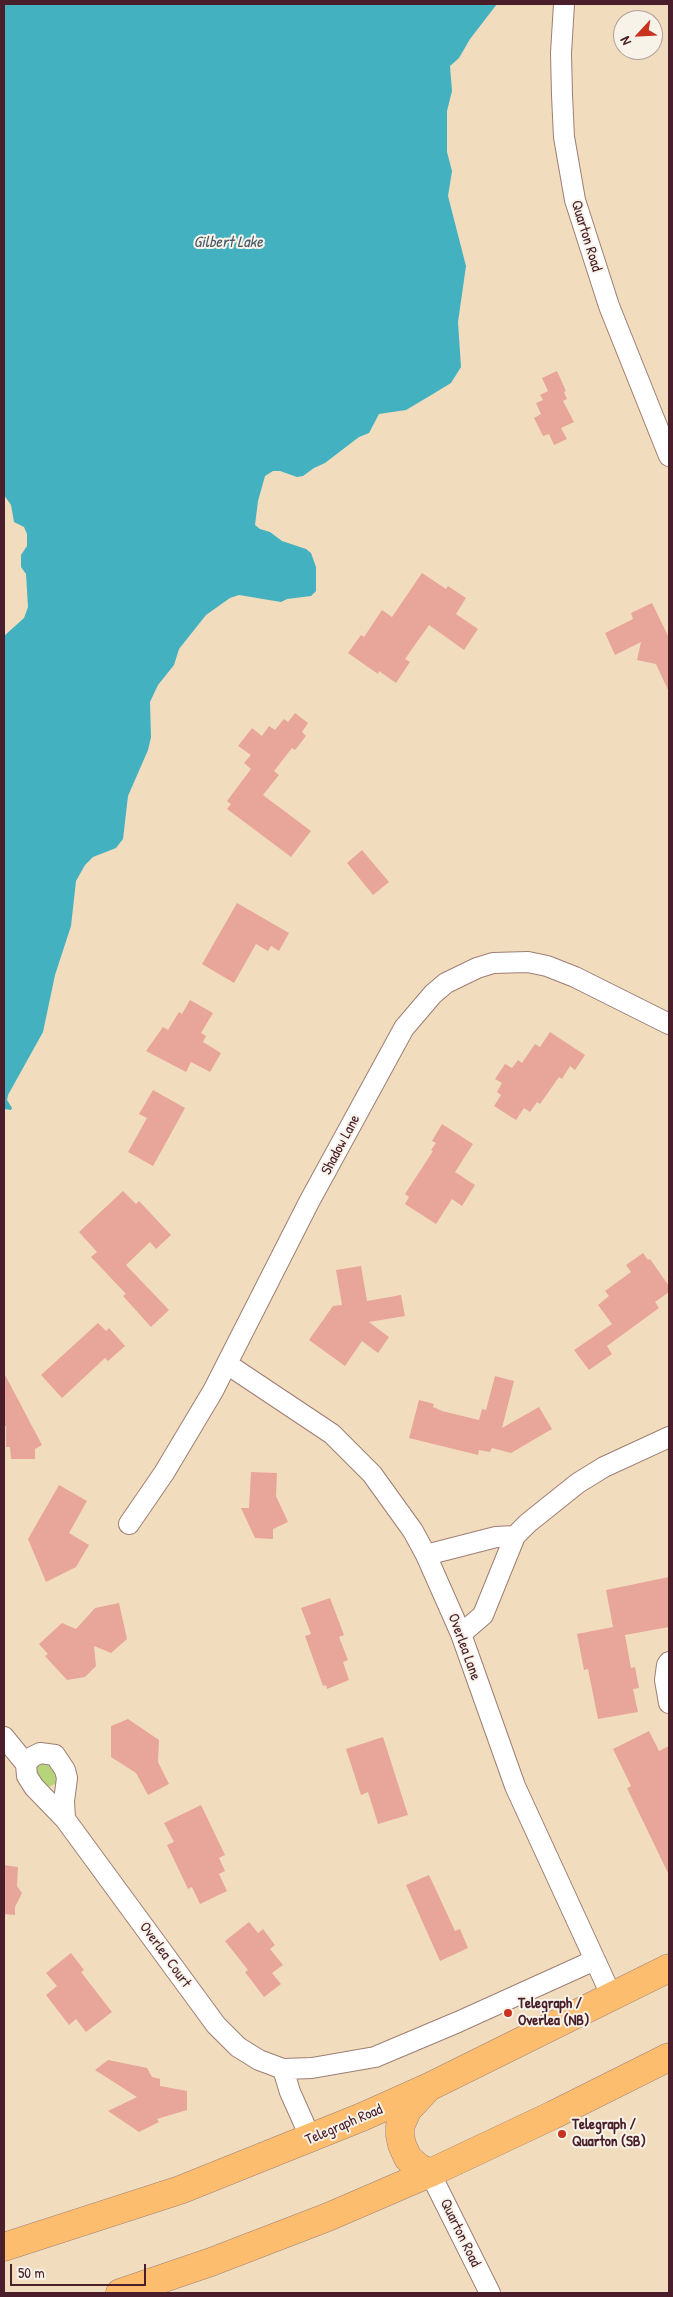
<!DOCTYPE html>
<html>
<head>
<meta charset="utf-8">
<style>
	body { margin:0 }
	#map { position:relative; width:673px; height:2297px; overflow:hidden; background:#f1ddbe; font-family:"Patrick Hand",sans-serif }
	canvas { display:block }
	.frame { position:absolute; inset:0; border:5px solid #4a1f2b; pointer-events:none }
	.north { position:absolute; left:613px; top:10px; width:50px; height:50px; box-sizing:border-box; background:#f7f3e8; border:1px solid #b29e9c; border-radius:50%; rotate:245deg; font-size:14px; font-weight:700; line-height:20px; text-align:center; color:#4a1f2b }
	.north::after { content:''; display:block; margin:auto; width:18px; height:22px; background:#c8321e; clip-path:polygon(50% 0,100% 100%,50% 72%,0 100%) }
	.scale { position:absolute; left:10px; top:2264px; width:136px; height:22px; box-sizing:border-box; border:2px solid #4a1f2b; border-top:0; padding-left:6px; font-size:15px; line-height:18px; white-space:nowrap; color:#4a1f2b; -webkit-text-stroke:4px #f7f3e8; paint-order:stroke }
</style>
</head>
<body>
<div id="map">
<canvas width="673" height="2297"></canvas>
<div class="frame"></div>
<div class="north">N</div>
<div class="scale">50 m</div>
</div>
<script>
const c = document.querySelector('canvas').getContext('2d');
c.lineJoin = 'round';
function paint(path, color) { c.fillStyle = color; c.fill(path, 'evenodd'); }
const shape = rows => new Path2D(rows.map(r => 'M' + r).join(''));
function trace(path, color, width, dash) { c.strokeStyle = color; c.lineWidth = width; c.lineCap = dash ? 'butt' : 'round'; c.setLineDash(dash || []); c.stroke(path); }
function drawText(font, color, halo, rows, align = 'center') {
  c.font = font + ' "Patrick Hand",sans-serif'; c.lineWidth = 4; c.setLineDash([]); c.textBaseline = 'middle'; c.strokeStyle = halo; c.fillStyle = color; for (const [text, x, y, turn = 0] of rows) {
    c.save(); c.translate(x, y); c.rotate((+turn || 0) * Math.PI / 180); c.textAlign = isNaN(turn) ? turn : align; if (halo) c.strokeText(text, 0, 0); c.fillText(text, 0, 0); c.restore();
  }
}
const green = shape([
	[38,1762,54,1764,58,1782,55,1784,48,1787,39,1783,34,1766]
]);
const water = shape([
	[4,4,497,4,470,39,459,58,450,66,452,91,447,111,447,152,452,171,448,196,466,266,458,322,461,367,451,383,428,397,406,410,379,414,369,433,359,437,325,463,314,468,303,476,297,477,280,471,273,471,265,476,258,501,255,525,260,529,270,532,282,541,306,549,311,553,316,567,316,591,311,596,287,599,281,602,239,595,230,598,206,615,179,649,174,665,158,685,150,702,151,737,148,750,128,796,123,839,116,848,93,857,85,865,76,881,71,926,55,975,43,1032,8,1095,7,1100,12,1108,11,1110,4,1109,4,636,24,618,28,607,26,574,21,567,21,555,27,546,27,534,24,527,14,522,11,505,4,495]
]);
const building = shape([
	[557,371,566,391,564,392,567,399,563,401,574,422,561,428,567,439,554,445,549,434,543,436,534,418,541,414,536,403,543,400,540,395,548,391,542,378],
	[422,573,446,589,448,586,466,598,456,614,478,629,464,650,429,625,405,659,410,662,396,683,379,671,378,674,348,653,361,635,364,637,382,610,392,617],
	[652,603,669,638,669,692,656,664,637,660,641,642,615,655,605,633,633,619,631,613],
	[295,713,308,723,302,732,306,736,295,750,292,748,274,771,279,775,263,795,311,831,291,857,227,809,231,804,227,801,251,769,244,763,251,755,238,746,252,728,262,736,269,726,275,730,284,719,288,722],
	[362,850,389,882,373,895,347,863],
	[237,903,289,933,279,951,271,946,268,951,256,944,234,983,202,964],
	[190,1000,213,1013,201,1033,206,1036,203,1042,221,1053,210,1072,191,1062,186,1072,146,1051,163,1027,168,1030,179,1012,182,1014],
	[550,1032,585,1055,575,1070,570,1066,562,1079,559,1077,540,1104,537,1102,530,1112,524,1108,516,1120,494,1106,501,1095,497,1092,502,1083,495,1079,505,1064,512,1068,518,1060,522,1063,535,1044,540,1047],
	[153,1090,185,1108,153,1166,128,1152,147,1118,139,1114],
	[442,1124,473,1144,455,1172,475,1185,462,1206,452,1199,436,1224,405,1204,409,1197,405,1194,433,1151,431,1150,436,1143,432,1141],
	[123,1191,136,1204,139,1201,171,1235,156,1249,150,1242,126,1265,169,1310,151,1327,123,1296,126,1294,91,1257,97,1252,79,1232],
	[643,1253,648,1260,650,1259,669,1286,669,1292,655,1302,659,1308,607,1346,612,1354,589,1370,574,1350,612,1324,598,1305,609,1296,605,1291,631,1272,626,1265],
	[361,1266,367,1301,401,1295,405,1316,369,1322,389,1337,378,1353,362,1341,345,1366,309,1340,333,1306,342,1305,336,1270],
	[98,1323,106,1331,109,1328,125,1346,108,1361,105,1358,62,1398,41,1375],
	[4,1373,42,1445,35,1449,35,1459,11,1459,10,1447,6,1447,6,1426,4,1426],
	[495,1376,514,1381,502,1428,539,1407,552,1429,511,1453,492,1448,490,1452,479,1450,478,1455,409,1438,419,1400,434,1404,433,1407,442,1411,479,1420,482,1409,486,1410],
	[251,1472,277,1473,276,1496,288,1522,273,1529,273,1539,255,1538,241,1508,249,1508],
	[59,1485,87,1501,69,1533,89,1545,76,1567,46,1582,28,1539],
	[669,1577,669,1627,625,1635,631,1668,635,1667,639,1688,633,1689,638,1712,598,1719,588,1669,584,1670,577,1634,613,1627,606,1590],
	[330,1598,344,1635,339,1637,348,1660,343,1662,349,1680,327,1689,326,1685,323,1686,305,1636,311,1634,301,1608],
	[119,1603,127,1639,111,1653,94,1646,96,1666,85,1677,67,1680,45,1656,48,1654,39,1644,62,1623,76,1629,95,1608],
	[128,1719,159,1740,158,1762,169,1784,148,1795,136,1773,111,1757,111,1726],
	[649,1731,659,1751,669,1746,669,1875,627,1788,631,1786,613,1749],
	[383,1737,408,1815,378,1824,368,1792,361,1795,346,1749],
	[201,1805,225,1855,219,1858,225,1871,219,1874,227,1891,200,1904,192,1887,188,1889,167,1845,174,1842,164,1823],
	[4,1865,18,1867,17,1886,22,1893,15,1907,15,1915,4,1914],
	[429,1875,455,1931,460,1929,468,1948,440,1961,406,1885],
	[249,1922,258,1933,263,1929,275,1945,270,1949,283,1965,272,1973,281,1984,264,1997,245,1972,248,1970,225,1941],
	[71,1953,84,1970,81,1972,112,2012,86,2032,76,2019,69,2025,46,1995,57,1986,46,1973],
	[108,2060,147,2068,152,2077,160,2079,160,2086,187,2091,187,2110,157,2119,159,2122,139,2132,108,2111,137,2097,95,2070]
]);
const minor = shape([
	[564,4,561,53,562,95,564,137,575,200,609,306,669,456],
	[227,1364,332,1434,372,1474,413,1531,426,1555,461,1634,515,1786,612,1997],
	[129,1524,164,1473,213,1391,309,1202,404,1028,433,994,446,983,477,968,493,963,528,962,547,966,575,977,669,1024],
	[426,1555,496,1537,515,1536],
	[461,1634,483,1615,515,1536,528,1523,578,1483,604,1467,669,1437],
	[669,1662,667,1665,665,1680,669,1703],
	[4,1737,26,1764],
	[65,1819,64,1801,67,1778,65,1770,55,1755,40,1753,32,1757,26,1764,27,1776,34,1787,65,1819,216,2025,238,2047,259,2060,283,2069,312,2068,375,2057,458,2022,595,1960],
	[283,2069,290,2092,311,2139],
	[430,2173,490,2293]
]);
const highway = shape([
	[426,2090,408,2109,400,2126,400,2135,402,2145,408,2158,418,2167,430,2173],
	[4,2247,180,2190,362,2117,429,2087,669,1968],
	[120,2293,211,2262,328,2217,430,2173,553,2115,669,2057]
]);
const markers = [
	[508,2013,5,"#c8321e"],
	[562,2134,5,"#c8321e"]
];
const streetNames = [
	["Quarton Road",586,236,73],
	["Shadow Lane",341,1145,-62],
	["Overlea Lane",464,1647,70],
	["Overlea Court",165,1955,54],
	["Telegraph Road",344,2125,-23],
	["Quarton Road",460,2233,64]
];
const poiNames = [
	["Telegraph /",518,2004],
	["Overlea (NB)",518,2021],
	["Telegraph /",572,2125],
	["Quarton (SB)",572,2142]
];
const waterNames = [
	["Gilbert Lake",228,243]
];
paint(green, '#b6d47a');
paint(water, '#43b1bf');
paint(building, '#e8a599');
trace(minor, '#9e7e74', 22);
trace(highway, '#9e7e74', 29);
trace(minor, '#fff', 20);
trace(highway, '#fcbd6f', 28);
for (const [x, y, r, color] of markers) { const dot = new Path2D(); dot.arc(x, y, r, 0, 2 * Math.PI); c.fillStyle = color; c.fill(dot); trace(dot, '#f7f3e8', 2); }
drawText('15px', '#4a1f2b', '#f7f3e8', streetNames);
drawText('bold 15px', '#4a1f2b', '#f7f3e8', poiNames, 'left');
drawText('italic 16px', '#475966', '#f7f3e8', waterNames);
</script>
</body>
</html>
